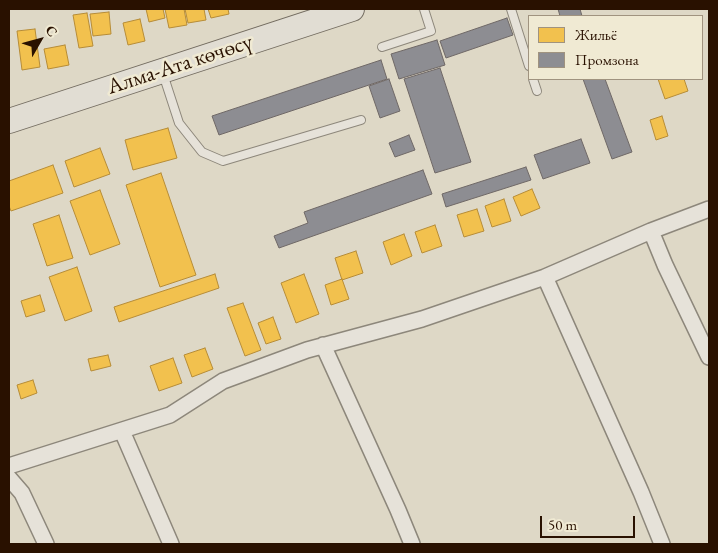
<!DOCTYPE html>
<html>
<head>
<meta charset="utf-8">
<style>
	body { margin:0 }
	#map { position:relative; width:718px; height:553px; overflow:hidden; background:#ded8c6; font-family:"EB Garamond",serif }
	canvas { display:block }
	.frame { position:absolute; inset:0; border:10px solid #291100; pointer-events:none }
	.legend { position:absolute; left:528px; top:15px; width:175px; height:65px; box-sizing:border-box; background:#f0ead3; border:1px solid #a0937f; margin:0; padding:6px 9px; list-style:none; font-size:15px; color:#291100 }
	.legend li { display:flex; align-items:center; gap:10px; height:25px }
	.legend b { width:25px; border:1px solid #a0937f }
	.north { position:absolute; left:15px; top:15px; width:50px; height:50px; -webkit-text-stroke:4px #f0ead3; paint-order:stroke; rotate:52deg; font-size:14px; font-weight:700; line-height:20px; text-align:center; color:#291100 }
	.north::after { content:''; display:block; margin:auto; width:18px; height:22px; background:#291100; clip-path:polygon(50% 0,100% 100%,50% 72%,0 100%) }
	.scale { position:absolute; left:540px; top:516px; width:95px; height:22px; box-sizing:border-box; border:2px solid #291100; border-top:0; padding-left:6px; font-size:15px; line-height:18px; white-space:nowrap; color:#291100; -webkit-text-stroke:4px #f0ead3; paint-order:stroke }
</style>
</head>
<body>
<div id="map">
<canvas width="718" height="553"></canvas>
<div class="frame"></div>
<ul class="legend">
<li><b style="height:14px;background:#f2c14e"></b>Жильё</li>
<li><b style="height:14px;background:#8d8d92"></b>Промзона</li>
</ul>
<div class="north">С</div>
<div class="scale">50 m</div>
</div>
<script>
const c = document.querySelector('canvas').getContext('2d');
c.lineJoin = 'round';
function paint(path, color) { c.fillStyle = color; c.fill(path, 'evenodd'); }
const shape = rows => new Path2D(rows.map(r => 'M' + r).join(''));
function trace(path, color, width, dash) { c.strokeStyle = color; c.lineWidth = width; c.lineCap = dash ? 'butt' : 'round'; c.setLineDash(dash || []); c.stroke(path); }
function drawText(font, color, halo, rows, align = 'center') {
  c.font = font + ' "EB Garamond",serif'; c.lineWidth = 5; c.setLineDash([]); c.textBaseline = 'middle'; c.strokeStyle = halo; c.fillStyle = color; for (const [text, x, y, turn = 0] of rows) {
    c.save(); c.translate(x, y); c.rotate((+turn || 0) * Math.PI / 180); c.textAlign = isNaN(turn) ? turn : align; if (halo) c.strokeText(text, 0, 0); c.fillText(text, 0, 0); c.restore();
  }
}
const homes = shape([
	[146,9,163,9,165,18,149,22,146,9],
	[165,9,184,9,187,25,169,28,165,9],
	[185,9,204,9,206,20,188,23,185,9],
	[208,9,228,9,229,14,211,18,208,9],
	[109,12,111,34,93,36,90,14,109,12],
	[87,13,93,46,79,48,73,15,87,13],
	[140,19,145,41,128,45,123,23,140,19],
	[35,29,40,67,22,70,17,31,35,29],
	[65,45,69,65,48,69,44,49,65,45],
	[658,79,684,79,688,91,665,99,658,79],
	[662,116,668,136,656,140,650,120,662,116],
	[168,128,177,158,133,170,125,140,168,128],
	[100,148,110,174,74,187,65,161,100,148],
	[53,165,63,193,11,211,9,206,9,181,53,165],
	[161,173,196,275,160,287,126,185,161,173],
	[532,189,540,208,521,216,513,197,532,189],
	[100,190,120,244,90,255,70,201,100,190],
	[504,199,511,221,492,227,485,206,504,199],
	[477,209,484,231,464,237,457,215,477,209],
	[59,215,73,258,47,266,33,224,59,215],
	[435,225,442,246,422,253,415,232,435,225],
	[404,234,412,256,391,265,383,242,404,234],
	[356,251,363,273,342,280,335,258,356,251],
	[77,267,92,311,65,321,49,277,77,267],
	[215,274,219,288,119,322,114,307,215,274],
	[304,274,319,314,296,323,281,283,304,274],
	[342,279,349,299,331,305,325,285,342,279],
	[40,295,45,311,26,317,21,301,40,295],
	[243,303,261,350,245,356,227,308,243,303],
	[273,317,281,339,266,344,258,323,273,317],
	[205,348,213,369,192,377,184,355,205,348],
	[108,355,111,366,91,371,88,359,108,355],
	[173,358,182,383,159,391,150,366,173,358],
	[33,380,37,393,21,399,17,385,33,380]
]);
const industry = shape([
	[558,9,580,9,582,16,560,16,558,9],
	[507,18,513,35,446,58,440,41,507,18],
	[437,40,445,65,399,79,391,54,437,40],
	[381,60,387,79,219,135,212,116,381,60],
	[440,68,471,162,435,173,404,79,440,68],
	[389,79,400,111,380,118,369,86,389,79],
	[583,79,605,79,632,152,612,159,583,79],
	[409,135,415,150,395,157,389,143,409,135],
	[581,139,590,163,543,179,534,155,581,139],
	[526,167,531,180,446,207,442,194,526,167],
	[423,170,432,194,279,248,274,236,308,223,304,212,423,170]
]);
const service = shape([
	[511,9,529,66],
	[382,47,431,31,424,9],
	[163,74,179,123,202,152,223,161,361,120],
	[533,79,537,91]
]);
const minor = shape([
	[709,209,651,231,665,265,709,357],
	[651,231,545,277,641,492,662,544],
	[323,345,398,510,412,544],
	[122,431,171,544],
	[9,466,170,415,223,381,307,350,422,319,545,277],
	[9,478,22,493,46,544]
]);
const primary = shape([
	[9,121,352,9]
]);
const streetNames = [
	["Алма-Ата көчөсү",180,65,-18]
];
paint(homes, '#f2c14e');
trace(homes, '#b68c37', 1);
paint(industry, '#8d8d92');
trace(industry, '#6f6866', 1);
trace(service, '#8d877b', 10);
trace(minor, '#8d877b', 18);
trace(primary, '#736c60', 26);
trace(service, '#e6e2d9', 8);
trace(minor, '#e6e2d9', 15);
trace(primary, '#e1ddd3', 24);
drawText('22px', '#291100', '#f0ead3', streetNames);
</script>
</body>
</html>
